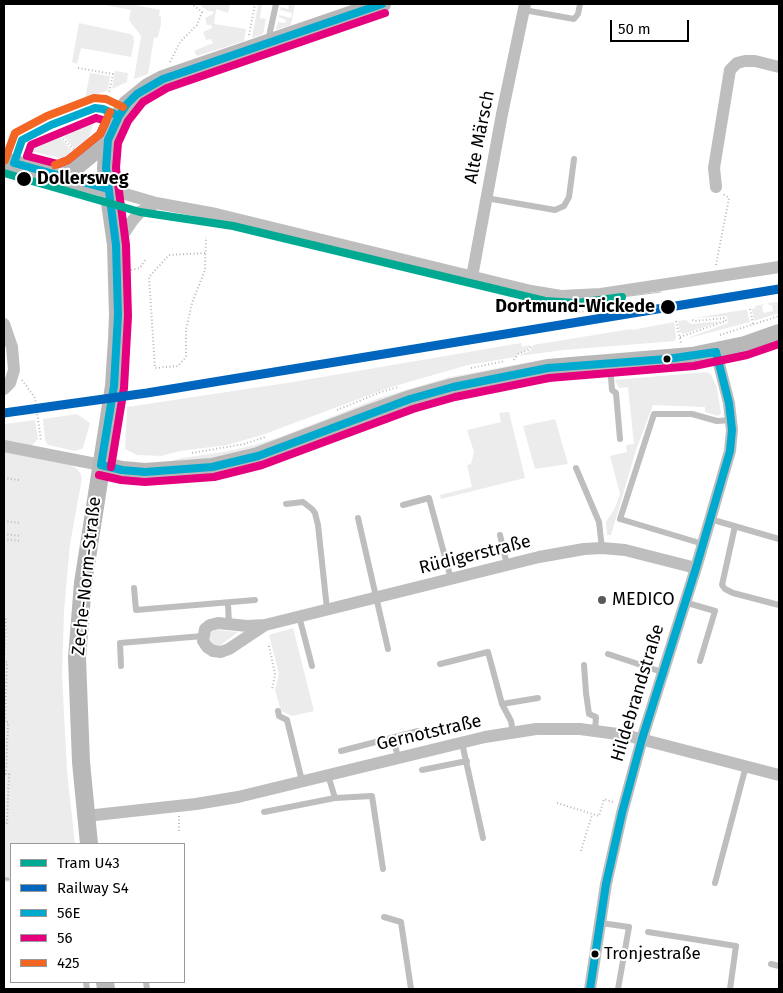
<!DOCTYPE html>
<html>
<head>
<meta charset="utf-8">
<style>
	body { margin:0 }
	#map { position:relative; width:783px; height:993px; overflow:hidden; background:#fff; font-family:"Fira Sans",sans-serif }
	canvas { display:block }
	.frame { position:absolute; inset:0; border:5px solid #000; pointer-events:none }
	.legend { position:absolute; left:10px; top:843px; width:175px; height:140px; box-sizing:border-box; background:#fff; border:1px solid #999; margin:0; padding:6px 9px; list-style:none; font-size:15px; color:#000 }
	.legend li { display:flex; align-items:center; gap:10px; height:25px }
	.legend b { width:25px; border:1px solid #999 }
	.scale { position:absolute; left:610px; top:20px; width:79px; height:22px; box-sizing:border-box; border:2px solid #000; border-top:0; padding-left:6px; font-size:15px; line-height:18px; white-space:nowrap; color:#000; -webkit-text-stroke:4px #fff; paint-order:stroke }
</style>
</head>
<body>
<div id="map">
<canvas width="783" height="993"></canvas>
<div class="frame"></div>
<ul class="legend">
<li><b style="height:6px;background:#00a991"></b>Tram U43</li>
<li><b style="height:6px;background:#0065bd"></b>Railway S4</li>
<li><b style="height:6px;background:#00a9ce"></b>56E</li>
<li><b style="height:6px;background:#e5007d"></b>56</li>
<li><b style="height:6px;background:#f26522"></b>425</li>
</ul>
<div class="scale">50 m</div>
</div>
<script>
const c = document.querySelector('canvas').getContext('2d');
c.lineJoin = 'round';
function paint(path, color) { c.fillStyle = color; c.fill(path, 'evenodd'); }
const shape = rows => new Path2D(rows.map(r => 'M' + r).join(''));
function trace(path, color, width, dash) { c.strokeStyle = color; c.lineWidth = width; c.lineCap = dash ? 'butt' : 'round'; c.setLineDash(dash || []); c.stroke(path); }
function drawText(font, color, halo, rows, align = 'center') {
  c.font = font + ' "Fira Sans",sans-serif'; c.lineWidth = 4; c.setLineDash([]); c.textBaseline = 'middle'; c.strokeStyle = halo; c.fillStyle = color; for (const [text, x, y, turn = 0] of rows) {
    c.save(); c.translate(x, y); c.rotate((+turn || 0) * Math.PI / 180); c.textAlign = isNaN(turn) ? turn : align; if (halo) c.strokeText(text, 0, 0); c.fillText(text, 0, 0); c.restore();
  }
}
const green = shape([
	[100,4,130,4,160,10,159,16,161,16,161,24,158,37,154,38,148,74,134,79,141,36,129,20,131,10],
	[200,4,230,4,228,13,216,9,214,24,246,29,244,41,197,56,194,52,196,50,213,43,211,39,206,40,203,32,212,28,211,25,207,25,205,18,213,14,213,11,208,11,202,7],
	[258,4,262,4,260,18,266,19,263,34,252,38],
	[289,4,295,4,291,25,276,30,278,22,285,23,286,20,279,17,279,15,291,18,292,13,280,10,281,7,288,9],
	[79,23,130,34,133,36,134,42,131,57,81,48,77,64,72,62],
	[115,71,128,73,127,82,112,89],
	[90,73,110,76,108,90,85,99],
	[88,119,92,120,93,124,86,147,78,153,62,134,61,132],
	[52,134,58,135,74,153,74,156,65,159,30,151,30,146,33,143],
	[779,302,779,313,754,321,752,309,756,308,755,306,765,304,762,306,763,313,773,311,772,305,769,305,768,303],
	[743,310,747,310,750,322,685,339,728,323,727,316,694,318],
	[686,320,691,324,723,321,683,334,680,332,678,321],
	[674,322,676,337,675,341,564,350,518,356,530,351,533,345,631,329,632,330],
	[521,343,522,347,530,345,528,349,518,354,515,357,468,365,388,388,262,435,227,445,180,451,161,456,137,455,125,449,127,407,293,382],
	[590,355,590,359,542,364,256,450,205,460,172,463,172,461,182,458,224,452,255,445,283,436,379,398,450,377,541,360],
	[706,372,711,374,717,388,721,413,718,416,705,412,705,407,653,405,636,450,611,535,607,535,606,522,615,508,620,494,610,456,627,452,626,445,634,444,628,387,619,388,615,380],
	[509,412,525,478,441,499,440,495,472,487,467,465,471,464,474,452,467,430,501,422,499,413],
	[77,414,90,423,83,448,76,451,48,445,45,440,43,419],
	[555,419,568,464,535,469,523,426],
	[35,420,38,439,31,446,4,442,4,424],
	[4,451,69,464,76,468,80,473,82,478,70,544,64,611,62,675,67,771,75,844,11,844,11,882,4,882],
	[293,628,314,711,292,716,281,711,275,690,279,674,269,635],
	[215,629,219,630,238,632,218,647,210,643,209,634]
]);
const stream = shape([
	[4,879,8,879]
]);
const path = shape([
	[249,35,255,4],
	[170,62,180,42,197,25,202,12,192,4],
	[78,68,113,74,109,93],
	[56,131,75,151],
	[205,253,169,255,149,277,155,368,178,366,186,357,186,330,192,303,205,270,206,237],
	[716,265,729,198,723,194],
	[131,270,140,268,145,260],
	[541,305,541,309,572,312,599,311],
	[750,309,753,324],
	[676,321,681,343],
	[720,335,779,316],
	[680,337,726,321,725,318,695,321,690,319],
	[514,360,518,354,528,350,532,345],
	[471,368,505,361],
	[22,380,35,398,41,441],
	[337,410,381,392,398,387],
	[192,453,244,444,265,437],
	[4,478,19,480],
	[4,491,6,491],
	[4,495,5,495],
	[4,521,20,523],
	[4,534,21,536],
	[4,539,20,541],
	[4,572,4,581],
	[4,617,6,617,4,662,7,662,5,722,8,722,6,774,9,774,7,823,4,823],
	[269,646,275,674,272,690],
	[557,803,599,816,604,799,613,802],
	[179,816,179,831],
	[581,851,592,815]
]);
const lane = shape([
	[524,10,574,19,578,14,580,4],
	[268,41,276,4],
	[15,162,22,140,51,125,95,108,103,109,117,115],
	[486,198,555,210,564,206,569,197,574,159],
	[610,365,612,390,616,393,620,439],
	[576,468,599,522,602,548],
	[286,504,303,502,312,509,315,513,318,525,327,609],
	[403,505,429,498,451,579],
	[358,518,388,649],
	[710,519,779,539],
	[735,526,722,585,725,589,733,593,779,605],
	[500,535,507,565],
	[703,544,620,519,654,414,692,414,717,421,732,420],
	[134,588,136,610,255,600],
	[684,602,715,611,700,661],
	[228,603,229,625],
	[299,616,312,666],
	[608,654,662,672],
	[440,664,488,652,502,704,511,721,513,732],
	[584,665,586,693,589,714,596,717,595,731],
	[121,666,120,643,203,636],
	[502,704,538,698],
	[278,711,279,716,287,720,302,781],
	[393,738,398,757],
	[462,743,483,838],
	[341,751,418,731],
	[422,770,467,761],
	[335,798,372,796,383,869],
	[264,812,335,798,328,775],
	[715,883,746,766],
	[384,917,401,922,411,989],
	[601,923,629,927,618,989],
	[648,932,736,946,730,989],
	[771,964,779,966],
	[86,982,87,989],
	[146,982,147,989]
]);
const street = shape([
	[716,187,714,168,730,70,737,63,745,61,755,61,779,67],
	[108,189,156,203,216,214,531,291,561,296,601,294,779,267],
	[116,245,133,220,140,212,156,203],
	[472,277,502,114,525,4],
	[4,324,12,347,14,370,10,383,4,389],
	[4,446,101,465],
	[265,625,229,649,221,652,213,651,207,647,203,641,205,629,210,625,218,623,247,626,265,625,539,557,584,549,602,548,625,550,696,568],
	[86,816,196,804,238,797,485,737,536,729,580,729,625,735,779,775],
	[590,989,606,884,622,813,642,739,696,568,730,451,732,430,729,403,716,352]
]);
const secondary = shape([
	[4,161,108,189],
	[58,174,73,169,108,140],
	[101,465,122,470,145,472,212,467,258,456,368,414,410,399,453,387,548,368,692,356,745,345,779,333],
	[89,844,81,762,77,658,83,583,114,386,117,339,118,315,116,245,108,189,106,168,108,140,112,127,127,104,148,87,163,79,382,4],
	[105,982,106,989]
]);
const tram = shape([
	[622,297,661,292]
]);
const bus1 = shape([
	[14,163,22,140,51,125,95,108,103,109,119,116],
	[14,163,108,189],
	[101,465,114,386,118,315,116,245,106,168,108,140,119,116,127,104,137,94,163,79,382,4],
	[101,465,122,470,145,472,212,467,258,456,410,399,453,387,548,368,667,359,716,352],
	[590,989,606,884,622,813,642,739,696,568,730,451,732,430,729,403,716,352]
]);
const bus2 = shape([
	[96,118,106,121,100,134,68,160,58,164,27,156,31,145,96,118],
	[111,467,124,388,128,316,126,245,116,168,118,143,128,121,143,102,167,88,385,13],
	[99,475,121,480,145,482,214,477,262,465,413,409,455,397,549,378,694,366,747,355,779,344]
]);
const bus3 = shape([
	[5,160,15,133,47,116,94,98,106,99,123,107],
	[55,165,68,160,100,134,110,112]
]);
const rail1 = shape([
	[4,413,147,393,779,289]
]);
const tram1 = shape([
	[4,173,140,212,233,226,545,301,577,303,622,297]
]);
const markers = [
	[24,179,8,"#000"],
	[668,307,8,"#000"],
	[667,359,4.5,"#000"],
	[602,600,5,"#595959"],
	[595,954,4.5,"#000"]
];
const busNames = [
	["Tronjestraße",604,954]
];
const streetNames = [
	["Alte Märsch",480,137,-79],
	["Rüdigerstraße",475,555,-14],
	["Zeche-Norm-Straße",87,576,-84],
	["Hildebrandstraße",638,693,-73],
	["Gernotstraße",429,733,-13]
];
const stopNames = [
	["Dollersweg",37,179],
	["Dortmund-Wickede",655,307,"right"]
];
const poiNames = [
	["MEDICO",612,600]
];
paint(green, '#ececec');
trace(stream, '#bfbfbf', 3);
trace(path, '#b9b9b9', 2, [1, 2.5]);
trace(lane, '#bebebe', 6);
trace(street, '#bebebe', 12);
trace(secondary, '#b8b8b8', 18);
trace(tram, '#bebebe', 1);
trace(bus1, '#00a9ce', 8);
trace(bus2, '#e5007d', 8);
trace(bus3, '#f26522', 8);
trace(rail1, '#0065bd', 9);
trace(tram1, '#00a991', 8);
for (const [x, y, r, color] of markers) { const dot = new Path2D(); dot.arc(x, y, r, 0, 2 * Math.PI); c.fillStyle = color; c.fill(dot); trace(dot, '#fff', 2); }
drawText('17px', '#000', '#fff', busNames, 'left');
drawText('18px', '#000', '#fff', streetNames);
drawText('bold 18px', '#000', '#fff', stopNames, 'left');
drawText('18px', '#000', '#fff', poiNames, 'left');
</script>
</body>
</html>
